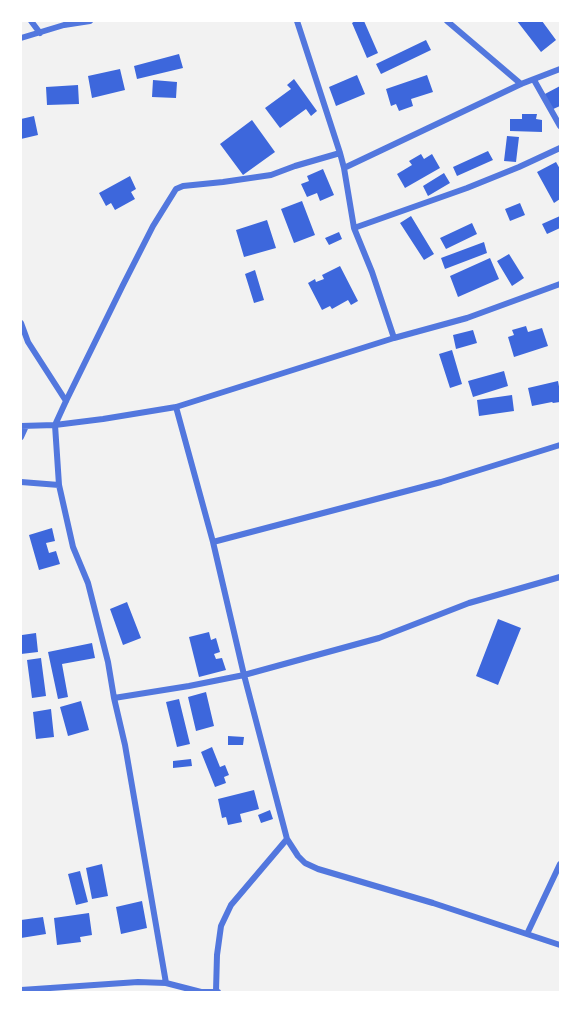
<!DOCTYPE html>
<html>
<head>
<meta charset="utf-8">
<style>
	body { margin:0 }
	#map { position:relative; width:581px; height:1013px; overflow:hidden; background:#f2f2f2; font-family:"Alegreya Sans",sans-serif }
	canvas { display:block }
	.frame { position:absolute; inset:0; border:22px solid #fff; pointer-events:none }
</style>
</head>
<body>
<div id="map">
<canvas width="581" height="1013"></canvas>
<div class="frame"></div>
</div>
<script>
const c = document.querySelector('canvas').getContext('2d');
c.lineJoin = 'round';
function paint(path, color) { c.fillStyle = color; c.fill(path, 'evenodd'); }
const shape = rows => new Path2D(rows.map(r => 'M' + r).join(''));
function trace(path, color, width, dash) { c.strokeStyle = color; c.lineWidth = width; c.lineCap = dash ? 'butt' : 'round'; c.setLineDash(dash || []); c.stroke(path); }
const building = shape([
	[355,21,364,21,378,53,367,58,352,23],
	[517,21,542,21,556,40,541,52],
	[426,40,431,50,381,74,376,64],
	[179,54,183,68,137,79,134,66],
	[120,69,125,90,92,98,88,76],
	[357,75,365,94,336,106,329,87],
	[427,75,433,92,411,99,413,106,399,111,396,104,391,106,386,89],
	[294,79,317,111,311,116,306,109,280,128,265,108,291,89,287,85],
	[153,80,177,82,176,98,152,97],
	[78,85,79,104,47,105,46,87],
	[560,86,560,106,551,110,543,95],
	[522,114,537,114,536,119,542,120,542,132,510,131,510,119,522,119],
	[34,116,38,135,21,139,21,119],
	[252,120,275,152,243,175,220,144],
	[507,136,519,137,516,162,504,161],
	[488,151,493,160,457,176,453,167],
	[421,154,424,159,432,154,440,168,405,188,397,174,412,165,409,161],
	[556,162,560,169,560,199,554,203,537,172],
	[323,169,334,195,320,201,317,193,307,197,301,184,309,181,307,176],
	[444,173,450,183,428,196,423,186],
	[130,176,136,189,131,192,135,199,115,210,111,203,106,206,99,193],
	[302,201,315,235,294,243,281,209],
	[520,203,525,215,510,221,505,209],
	[411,216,434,254,424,260,400,223],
	[560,216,560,228,547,234,542,224],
	[267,220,276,248,244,257,236,230],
	[472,223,477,234,446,249,440,238],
	[339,232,342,239,329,245,325,238],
	[484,242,487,253,445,269,441,258],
	[509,254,524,278,512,286,497,261],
	[490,258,499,279,458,297,450,276],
	[340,266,358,301,351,305,348,300,332,309,330,306,322,310,308,283,315,279,316,282,324,279,322,275],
	[255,270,264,300,254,303,245,274],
	[526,326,528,332,542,328,548,346,514,357,508,337,514,335,512,330],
	[473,330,477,343,456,349,453,335],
	[452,350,462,384,450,388,439,354],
	[504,371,508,386,473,397,468,381],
	[558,381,560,392,560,402,553,403,552,402,532,406,528,388],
	[512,395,514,411,479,416,477,400],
	[52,528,55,541,46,543,49,553,56,551,60,564,39,570,29,535],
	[127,602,141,638,123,645,110,609],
	[498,619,521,628,498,685,476,676],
	[209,632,211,640,216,638,220,652,214,654,216,659,222,658,226,670,199,677,189,637],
	[36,633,38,652,21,654,22,635],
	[92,643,95,658,62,664,68,697,58,699,48,652],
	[41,658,46,696,32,698,27,660],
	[206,692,214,726,196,731,188,697],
	[179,699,190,744,177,747,166,702],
	[81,701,89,730,68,736,60,707],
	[51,709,54,737,36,739,33,712],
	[228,736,244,737,243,745,228,745],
	[212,747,220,767,225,765,229,775,224,777,226,783,215,787,201,752],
	[191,759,192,766,173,768,173,761],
	[254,790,259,809,240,814,242,822,228,825,226,817,222,818,218,799],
	[270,810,273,819,261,823,258,815],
	[102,864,108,896,92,899,86,868],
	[80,871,88,902,76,905,68,874],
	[142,901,147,928,121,934,116,907],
	[89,913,92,935,80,937,81,942,57,945,54,918],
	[43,917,46,934,21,938,21,920]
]);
const minor = shape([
	[31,21,40,33],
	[297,21,340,153,344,168,354,228],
	[447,21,521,84],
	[21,38,64,25,90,21],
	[534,80,560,126],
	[344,168,521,84,560,69],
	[21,323,28,342,66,401],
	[394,338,372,272,354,228,467,188,519,167,560,148],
	[176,407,213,542,244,675,287,839,298,856,305,863,318,869,433,903,560,945],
	[21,426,55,425,103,419,176,407,394,338,467,318,560,284],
	[21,437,26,426],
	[21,482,59,485],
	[213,542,441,482,560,445],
	[114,698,189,686,244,675,379,638,469,603,560,577],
	[527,934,560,864],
	[166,983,125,745,114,698,108,662,88,583,73,547,59,485,55,425,66,401,123,285,153,226,176,189,183,186,223,182,271,175,295,166,340,153],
	[21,990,138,982,166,983,201,992,218,992],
	[216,991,217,955,221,926,231,905,287,839]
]);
paint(building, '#3d67dc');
trace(minor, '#5277de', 6);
</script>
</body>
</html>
